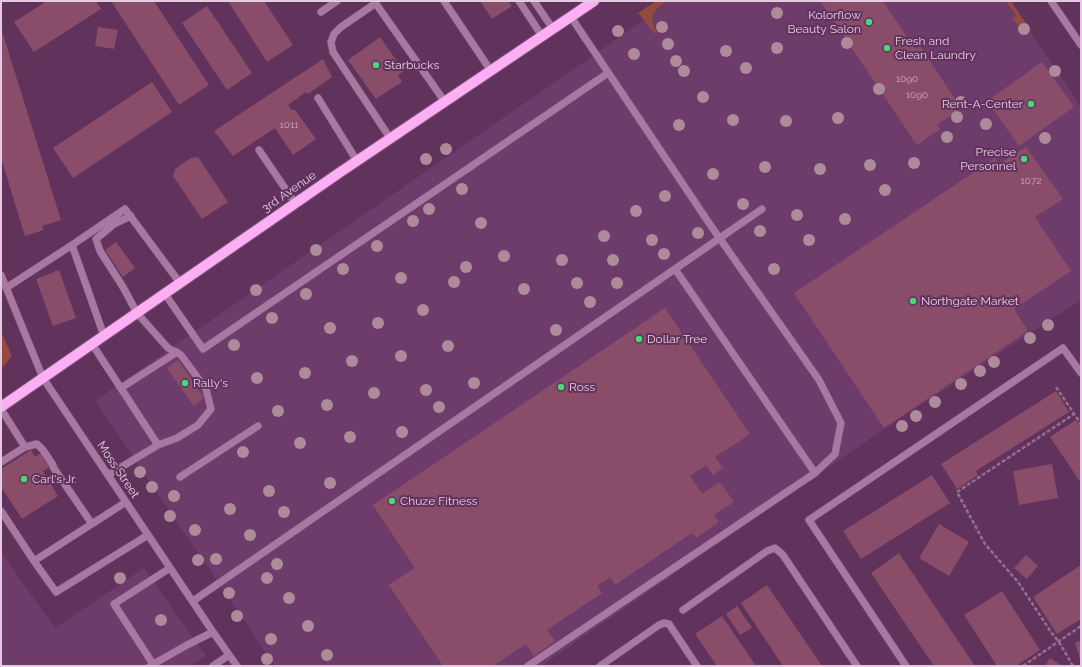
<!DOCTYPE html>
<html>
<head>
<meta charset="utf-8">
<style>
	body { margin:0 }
	#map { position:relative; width:1082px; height:667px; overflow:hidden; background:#60325c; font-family:Raleway,sans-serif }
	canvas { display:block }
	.frame { position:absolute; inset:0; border:2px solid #e6cae2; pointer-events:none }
</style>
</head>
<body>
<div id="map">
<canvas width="1082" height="667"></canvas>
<div class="frame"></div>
</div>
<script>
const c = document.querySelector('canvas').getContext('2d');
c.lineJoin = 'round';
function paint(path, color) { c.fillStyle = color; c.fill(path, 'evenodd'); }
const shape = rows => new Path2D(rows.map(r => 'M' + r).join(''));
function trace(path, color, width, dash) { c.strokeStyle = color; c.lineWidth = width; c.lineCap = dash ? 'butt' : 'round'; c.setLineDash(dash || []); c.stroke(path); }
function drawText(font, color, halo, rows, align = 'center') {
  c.font = font + ' Raleway,sans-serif'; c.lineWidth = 4; c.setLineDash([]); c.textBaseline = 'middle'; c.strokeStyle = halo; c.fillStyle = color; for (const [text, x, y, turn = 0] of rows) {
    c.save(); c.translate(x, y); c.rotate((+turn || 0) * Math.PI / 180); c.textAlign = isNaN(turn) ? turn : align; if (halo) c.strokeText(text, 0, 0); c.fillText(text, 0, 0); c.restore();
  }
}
const built = shape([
	[669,1,1009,1,1081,106,1081,300,884,429,541,666,275,666,95,401,617,39],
	[1,552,55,628,144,568,206,656,190,666,1,666]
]);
const green = shape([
	[656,1,668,1,658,8,654,13,652,19,653,25,657,32,655,34,638,13],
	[1006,1,1011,1,1029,28,1028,31,1024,34,1013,19,1016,15],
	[1,331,12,356,1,369]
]);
const building = shape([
	[47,1,96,1,101,9,34,52,14,22],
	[111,1,154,1,209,85,179,105],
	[228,1,264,1,293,45,267,62],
	[480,1,508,1,512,6,492,19],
	[820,1,883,1,915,49,920,46,961,108,937,125,940,129,917,145],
	[207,6,252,73,227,90,182,23],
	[98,27,118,30,114,49,95,46],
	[1,28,61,220,42,226,44,230,25,236,1,158],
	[380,37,404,71,398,75,402,82,376,99,348,60],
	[323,59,332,77,308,94,306,92,288,105,292,110,295,110,316,139,293,155,275,128,233,156,214,131],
	[1042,62,1074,107,1019,146,987,101],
	[152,82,172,112,73,178,53,148],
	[1026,147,1063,199,1035,217,1071,271,1014,309,1028,331,884,428,794,293,995,158,999,164],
	[198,157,228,202,202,219,173,176,175,169,191,158],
	[116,242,135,268,123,277,105,250],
	[59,270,76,318,53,326,36,279],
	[665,308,750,434,715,457,723,468,713,475,706,465,690,476,702,494,720,482,734,502,714,515,719,522,696,538,692,533,615,585,610,577,597,586,602,593,547,630,555,641,534,656,526,644,493,666,443,666,389,585,415,568,373,505],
	[178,360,204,398,194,406,167,368],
	[1056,391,1069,412,976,471,978,475,957,489,941,464],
	[1076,420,1081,427,1081,483,1050,437],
	[31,450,35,457,42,452,51,466,43,471,58,496,22,519,1,487,1,469],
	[1052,464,1058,498,1019,505,1013,471],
	[932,475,950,503,861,559,843,531],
	[939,524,969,542,949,576,919,558],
	[899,553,975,666,934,666,871,573],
	[1026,555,1038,566,1027,579,1014,568],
	[1081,565,1081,619,1057,634,1033,597],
	[767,585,822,666,783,666,741,603],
	[1002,591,1040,650,1016,666,997,666,964,615],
	[737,606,752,628,740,635,726,614],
	[722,616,756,666,717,666,695,634],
	[1081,641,1081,658,1080,659,1075,642],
	[1050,658,1062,666,1045,666]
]);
const path = shape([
	[1056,387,1081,424],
	[1023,666,1081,626],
	[1073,666,1059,642,1051,632,1018,582,985,544,957,492,1074,414]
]);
const minor = shape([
	[374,1,445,102],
	[444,1,491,71],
	[519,1,542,36],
	[534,1,553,29],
	[1051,1,1081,45],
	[376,3,341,27,334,34,331,42,333,52,390,138],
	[321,12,337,1],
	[571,17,711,226,819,380,841,423,835,454,815,473],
	[318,98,357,161],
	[259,150,295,203],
	[72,245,125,209,180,283],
	[1,275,43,378,213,632,237,666],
	[6,288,72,245,104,336],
	[165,294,203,349,608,73],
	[92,344,158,445,177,438,198,425,211,409,206,389,181,355,168,348,137,313,123,287,100,251,96,239,114,224,131,216],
	[121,388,177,352],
	[1,409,25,447],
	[1,462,25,447,37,444,43,450,53,465,53,467,92,524],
	[108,475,158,445],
	[180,477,258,426],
	[126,502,34,561,56,592,148,535],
	[1,511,34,561],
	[193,601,762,209],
	[683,610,767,551,775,548,783,555,857,666],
	[153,664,114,604,170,568],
	[150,666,187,645,213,632],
	[213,666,229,655],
	[528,666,815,473,675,269],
	[600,666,659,625,664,623,669,624,697,666],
	[906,666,809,520,1063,348,1081,373]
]);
const major = shape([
	[1,407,339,173,594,1]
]);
const trees = [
	[777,13],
	[662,27],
	[1024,29],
	[618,31],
	[847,43],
	[668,44],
	[777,48],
	[726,51],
	[634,54],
	[676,61],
	[746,68],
	[684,71],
	[1055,71],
	[879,89],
	[703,97],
	[961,102],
	[957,117],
	[838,118],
	[733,120],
	[786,121],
	[986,124],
	[679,125],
	[947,137],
	[1045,138],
	[446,149],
	[426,159],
	[914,163],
	[870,165],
	[765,167],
	[820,169],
	[713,174],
	[462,189],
	[885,190],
	[665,196],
	[743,204],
	[429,209],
	[636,211],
	[797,215],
	[845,219],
	[413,221],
	[481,223],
	[760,231],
	[698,233],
	[604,236],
	[652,240],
	[809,240],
	[377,246],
	[316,250],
	[664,254],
	[504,256],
	[562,260],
	[613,260],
	[466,267],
	[343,269],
	[774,269],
	[401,278],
	[454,282],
	[577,283],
	[617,283],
	[524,289],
	[256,290],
	[306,294],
	[590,302],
	[423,310],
	[272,318],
	[378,323],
	[1048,325],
	[330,328],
	[556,330],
	[1030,338],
	[234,345],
	[448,346],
	[401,356],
	[352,361],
	[994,362],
	[980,371],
	[305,373],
	[257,378],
	[474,383],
	[961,384],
	[426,390],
	[374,393],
	[935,402],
	[327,405],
	[439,407],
	[278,411],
	[916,416],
	[902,426],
	[402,432],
	[350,437],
	[300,443],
	[243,452],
	[140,472],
	[330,483],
	[152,487],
	[269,491],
	[174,496],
	[230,509],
	[284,512],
	[170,516],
	[195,530],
	[250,535],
	[216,559],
	[198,560],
	[277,564],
	[120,578],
	[267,578],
	[229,593],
	[289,598],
	[237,616],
	[161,620],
	[308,626],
	[271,639],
	[327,655],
	[267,659]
];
const markers = [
	[869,22,4,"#4ad777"],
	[887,48,4,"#4ad777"],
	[376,65,4,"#4ad777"],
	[1031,104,4,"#4ad777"],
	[1024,159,4,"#4ad777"],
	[913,301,4,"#4ad777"],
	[639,339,4,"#4ad777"],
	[185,383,4,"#4ad777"],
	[561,387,4,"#4ad777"],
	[24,479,4,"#4ad777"],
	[392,501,4,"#4ad777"]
];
const numberNames = [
	["1090",907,79],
	["1090",917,95],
	["1011",289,125],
	["1072",1031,181]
];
const poiNames = [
	["Kolorflow",861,15,"right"],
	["Beauty Salon",861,29,"right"],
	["Fresh and",895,41],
	["Clean Laundry",895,55],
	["Starbucks",384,65],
	["Rent-A-Center",1023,104,"right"],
	["Precise",1016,152,"right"],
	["Personnel",1016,166,"right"],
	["Northgate Market",921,301],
	["Dollar Tree",647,339],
	["Rally's",193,383],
	["Ross",569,387],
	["Carl's Jr.",32,479],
	["Chuze Fitness",400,501]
];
const streetNames = [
	["3rd Avenue",289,192,-35],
	["Moss Street",118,470,56]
];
paint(built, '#6e3c6a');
paint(green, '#924a3e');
paint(building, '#894d6a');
trace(minor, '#7b5077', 8);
trace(major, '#7b5077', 12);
trace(path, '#956e91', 2.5, [4, 2]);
trace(minor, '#a878a2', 7);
trace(major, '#fcaff4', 10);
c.fillStyle = '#ae8b9b';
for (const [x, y] of trees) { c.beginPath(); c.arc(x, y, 6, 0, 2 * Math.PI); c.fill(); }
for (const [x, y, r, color] of markers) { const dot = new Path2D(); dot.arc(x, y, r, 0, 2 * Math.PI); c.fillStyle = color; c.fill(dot); trace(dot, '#60325c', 1.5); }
drawText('10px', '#cfabc4', null, numberNames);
drawText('12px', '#e6cae2', '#60325c', poiNames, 'left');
drawText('12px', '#e6cae2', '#60325c', streetNames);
</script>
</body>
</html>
